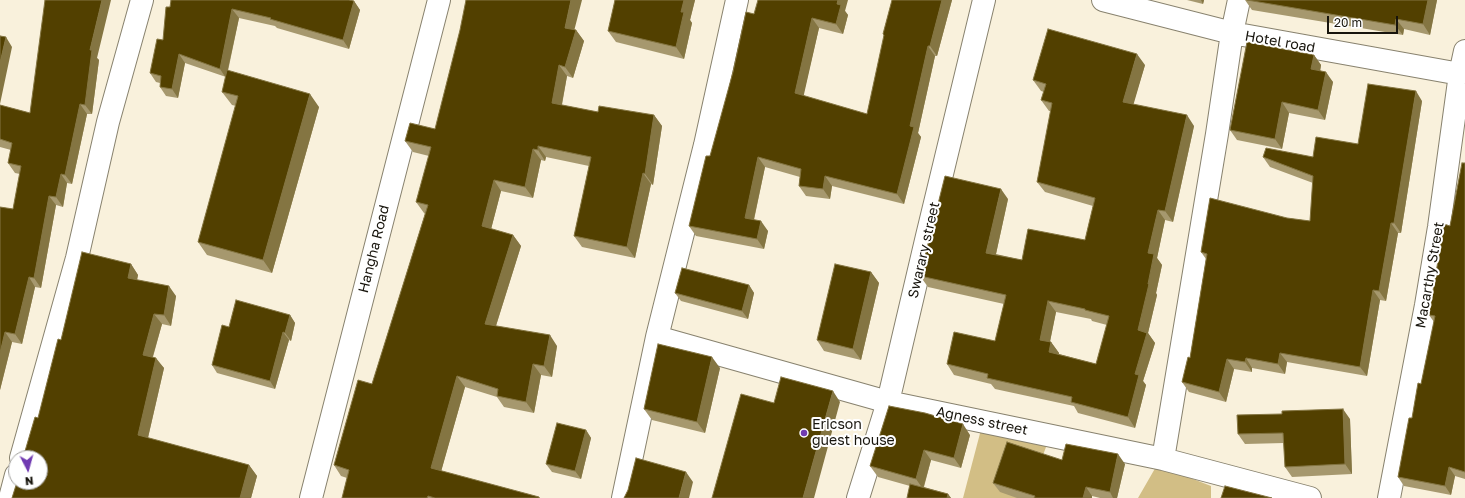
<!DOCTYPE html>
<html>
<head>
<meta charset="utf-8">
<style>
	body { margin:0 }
	#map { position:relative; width:1465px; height:498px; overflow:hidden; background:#f9f1dc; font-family:"Golos Text",sans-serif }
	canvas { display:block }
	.north { position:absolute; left:8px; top:450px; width:40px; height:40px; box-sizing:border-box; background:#fff; border:1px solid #a2a19e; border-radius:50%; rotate:174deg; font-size:11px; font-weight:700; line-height:16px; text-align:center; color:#17140c }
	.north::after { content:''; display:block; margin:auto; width:14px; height:18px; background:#703ab1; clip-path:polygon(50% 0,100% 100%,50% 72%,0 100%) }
	.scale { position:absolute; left:1327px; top:16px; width:71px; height:18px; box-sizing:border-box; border:2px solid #17140c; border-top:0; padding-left:5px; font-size:12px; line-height:14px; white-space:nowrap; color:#17140c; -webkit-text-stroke:3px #fff; paint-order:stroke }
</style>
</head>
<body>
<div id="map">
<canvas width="1465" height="498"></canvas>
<div class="north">N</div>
<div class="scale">20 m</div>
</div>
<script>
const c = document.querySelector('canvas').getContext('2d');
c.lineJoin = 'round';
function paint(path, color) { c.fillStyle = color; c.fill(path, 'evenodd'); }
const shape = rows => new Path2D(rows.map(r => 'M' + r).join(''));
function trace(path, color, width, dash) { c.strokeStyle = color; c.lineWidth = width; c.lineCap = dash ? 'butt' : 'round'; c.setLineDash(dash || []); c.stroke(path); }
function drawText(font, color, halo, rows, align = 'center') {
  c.font = font + ' "Golos Text",sans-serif'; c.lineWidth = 4; c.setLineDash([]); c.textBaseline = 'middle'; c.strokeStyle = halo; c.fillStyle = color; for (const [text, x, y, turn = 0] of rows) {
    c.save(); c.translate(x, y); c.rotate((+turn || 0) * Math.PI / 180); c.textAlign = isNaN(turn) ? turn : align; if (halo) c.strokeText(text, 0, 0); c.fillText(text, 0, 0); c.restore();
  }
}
const forest = shape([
	[983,422,1049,439,1027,498,963,498],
	[1157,465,1211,486,1211,498,1138,498]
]);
const minor = shape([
	[1103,0,1232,33,1460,74],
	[657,337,888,402,1163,459,1310,498],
	[21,458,77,258,108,122,142,0],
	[1163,459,1217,134,1232,33,1239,0],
	[10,498,16,475],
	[623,498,657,337,705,145,737,0],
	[858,498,888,402,927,236,984,0],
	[1389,498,1426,305,1439,227,1460,74,1465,51]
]);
const trunk = shape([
	[311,498,439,0]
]);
const wall = shape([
	[615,0,695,0,690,20,692,23,684,59,616,42,608,31],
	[892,0,952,0,937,56,935,56,918,133,921,137,904,204,832,186,830,199,806,196,799,186,800,177,765,167,754,220,768,231,764,249,696,236,689,226,754,14,845,11,848,15,843,34,819,28,803,96,867,114,884,36,883,34],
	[1187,0,1204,0,1203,4],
	[1245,0,1437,0,1430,35,1404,29,1403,35,1252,10],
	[354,1,360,10,349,49,277,28,275,26,239,18,228,71,319,107,272,273,207,255,198,242,236,106,232,105,222,92,226,77,185,63,178,98,166,96,160,87,160,83,156,82,150,73,163,40,170,7],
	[574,30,576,30,584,41,573,78,567,76,562,105,598,112,654,115,662,126,653,185,651,184,635,258,582,247,574,236,589,166,546,157,545,161,541,160,533,198,501,191,491,229,513,235,521,246,496,326,557,346,552,377,541,375,534,413,504,407,497,397,465,387,441,471,539,497,540,498,342,498,347,478,341,476,334,465,372,384,425,214,424,213,416,202,429,156,413,152,405,141,435,129],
	[1314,55,1321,65,1320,70,1333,82,1325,120,1289,113,1282,149,1237,140,1230,130],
	[97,58,99,60,92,114,87,114,72,184,67,183,63,207,56,205,41,288,35,287,22,344,12,342,0,390,0,207,13,209,20,174,15,173,8,163,11,150,0,147,0,105,30,113],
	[1145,65,1133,104,1194,126,1173,222,1165,220,1157,258,1162,265,1156,293,1157,295,1148,333,1155,343,1143,381,1146,385,1135,428,1078,413,1074,406,995,389,991,384,954,375,947,364,995,341,1004,304,928,287,920,276,1008,199,996,254,1022,260,1085,240,1093,206,1045,192,1037,182,1051,111,1049,111,1041,100,1044,92,1041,91,1033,80],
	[1056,312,1091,319,1092,321,1107,325,1096,364,1059,354,1059,353,1051,342,1050,342],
	[1422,101,1401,233,1398,233,1386,301,1380,300,1367,376,1287,362,1285,374,1252,368,1252,372,1234,369,1226,402,1189,392,1182,382,1190,358,1206,259,1201,252,1287,218,1310,221,1313,183,1270,167,1263,157,1313,157,1358,144],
	[1465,163,1465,479,1455,476,1451,495,1404,486,1398,477,1421,384,1434,322,1429,315],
	[131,264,138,275,137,280,176,296,171,326,162,324,153,357,164,368,148,438,249,465,257,476,251,498,12,498,38,418,61,340],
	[871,272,879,283,861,360,824,351,817,340],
	[749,285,754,293,748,319,681,301,675,293],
	[290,315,295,323,291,341,289,340,275,389,217,373,212,365],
	[720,368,705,433,652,420,644,409],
	[1350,419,1352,474,1292,477,1285,467,1284,443,1245,444,1238,434],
	[586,430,591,438,581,479,552,472,546,464],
	[970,435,961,468,931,460,924,487,948,494,951,498,907,498,910,486,878,477,870,466],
	[1062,460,1125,464,1117,498,1100,498,1092,496,1092,498,1017,498,1000,492,993,483]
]);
const shadedWall = shape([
	[102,0,111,0,97,58,99,60,92,114,85,105,90,50],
	[571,0,582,0,572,39,565,28],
	[684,0,695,0,690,20,692,23,684,59,676,47,681,12],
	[838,0,848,0,845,11,848,15,843,34,836,24,837,4],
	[942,0,952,0,937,56,930,46],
	[1201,0,1204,0,1203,4],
	[1428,0,1437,0,1430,35,1423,24],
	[354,1,360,10,349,49,343,40],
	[232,9,239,18,226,78,220,69],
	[812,18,819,28,802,103,795,93],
	[1396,19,1404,29,1403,35,1395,25],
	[576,30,584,41,573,78,565,67],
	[6,37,12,47,0,104,0,63],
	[928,46,935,56,918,133,921,137,904,204,897,194,910,126],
	[179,54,185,63,178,98,172,89],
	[1137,54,1145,65,1131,113,1123,102],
	[1314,55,1321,65,1319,79,1311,69],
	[559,65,567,76,560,114,552,103],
	[1326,72,1333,82,1325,120,1318,110],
	[1416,91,1422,101,1401,233,1394,223],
	[310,94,319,107,272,273,263,260],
	[1282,102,1289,113,1282,149,1275,139],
	[80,104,87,114,72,184,65,175],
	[654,115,662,126,653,185,645,174],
	[1187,115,1194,126,1173,222,1165,211],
	[538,146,546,157,545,161,538,150],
	[533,149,541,160,533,198,525,187],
	[758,157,765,167,752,228,745,218],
	[643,173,651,184,635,258,627,247],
	[61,174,67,183,63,207,56,197],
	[825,176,832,186,830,199,823,189],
	[494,180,501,191,489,237,482,226],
	[1001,189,1008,199,994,263,986,253],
	[49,196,56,205,41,288,34,278],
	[1158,210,1165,220,1157,258,1162,265,1156,293,1157,295,1148,333,1155,343,1143,381,1146,385,1135,428,1128,417,1135,374,1138,330,1148,284,1148,253],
	[761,221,768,231,764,249,757,239],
	[1391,223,1398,233,1386,301,1379,291],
	[513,235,521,246,493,335,485,324],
	[131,264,138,275,135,289,128,278],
	[871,272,879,283,861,360,853,349],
	[29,277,35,287,22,344,15,334],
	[749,285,754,293,748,319,742,311],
	[169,286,176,296,171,326,164,315],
	[1373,290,1380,300,1367,376,1360,367],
	[1048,301,1056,312,1048,351,1040,340],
	[154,314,162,324,150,366,143,355],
	[290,315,295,323,291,341,285,333],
	[5,332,12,342,0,390,0,353],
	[283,332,289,340,275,389,270,381],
	[550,335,557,346,552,377,544,366],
	[1051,342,1059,353,1057,362,1049,352],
	[1280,353,1287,362,1285,374,1278,364],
	[712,357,720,368,705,433,697,422],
	[156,358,164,368,146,446,138,435],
	[1246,358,1252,368,1252,372,1245,362],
	[1227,359,1234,369,1226,402,1219,392],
	[533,364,541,375,534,413,526,402],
	[457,376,465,387,439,479,431,468],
	[833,391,840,402,814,498,803,498],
	[1343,409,1350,419,1352,474,1345,464],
	[963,424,970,435,961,468,954,458],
	[586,430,591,438,581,479,575,471],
	[924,450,931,460,923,489,916,479],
	[1118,454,1125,464,1117,498,1113,498,1110,492],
	[249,465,257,476,251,498,240,498],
	[1449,467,1455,476,1451,495,1445,486],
	[686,472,693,482,689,498,679,498],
	[1086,487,1092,496,1092,498,1083,498],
	[948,494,951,498,947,498]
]);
const building = shape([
	[45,0,102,0,90,50,92,50,85,105,80,104,65,175,61,174,56,197,49,196,34,278,29,277,15,334,5,332,0,353,0,207,13,209,21,166,8,163,12,143,0,139,0,105,30,113,45,0],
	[171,0,349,0,354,1,343,40,270,19,271,18,232,9,220,69,179,54,172,89,160,87,161,76,150,73,157,39,163,40,166,7,170,7,171,0],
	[466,0,571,0,565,28,576,30,565,67,559,65,552,103,598,112,599,106,654,115,645,174,643,173,627,247,574,236,591,157,538,146,538,150,533,149,525,187,494,180,482,226,513,235,485,324,550,335,544,366,533,364,526,402,497,396,498,389,457,376,431,468,539,497,539,498,435,498,428,496,427,498,342,498,349,470,334,465,358,380,372,384,428,205,416,202,431,147,405,141,410,123,435,129,460,30,466,0],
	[615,0,684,0,681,12,684,12,676,47,608,31,615,0],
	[758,0,838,0,837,4,841,5,836,24,812,18,795,93,867,114,884,35,883,34,892,0,942,0,930,46,928,46,910,126,914,127,897,194,825,176,823,189,799,186,801,169,758,157,745,218,761,221,757,239,689,226,706,156,710,156,733,72,746,12,754,14,758,0],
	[1247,0,1428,0,1423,24,1396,19,1395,25,1247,0],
	[1048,29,1137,54,1123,102,1187,115,1165,211,1158,210,1148,253,1154,254,1148,284,1149,284,1138,330,1147,333,1135,374,1139,375,1128,417,1071,402,1072,397,987,378,988,374,947,364,954,332,995,341,1006,295,920,276,945,176,1001,189,986,253,1022,260,1028,229,1085,240,1095,198,1037,182,1052,103,1041,100,1046,84,1033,80,1048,29],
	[1048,301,1085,309,1085,310,1109,316,1096,364,1049,352,1051,342,1040,340,1048,301],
	[0,36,6,37,0,63,0,36],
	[1247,42,1314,55,1311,69,1326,72,1318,110,1282,102,1275,139,1230,130,1247,42],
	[227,70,310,94,263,260,198,242,238,96,222,92,227,70],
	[1368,84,1416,91,1394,223,1391,223,1379,291,1373,290,1360,367,1280,353,1278,364,1246,358,1245,362,1227,359,1219,392,1182,382,1188,357,1190,358,1207,254,1201,252,1210,198,1287,218,1310,221,1313,176,1263,157,1266,148,1313,157,1316,137,1358,144,1368,84],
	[1462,163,1465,163,1465,472,1449,467,1445,486,1398,477,1409,418,1412,418,1418,383,1421,384,1435,316,1429,315,1444,224,1450,226,1462,163],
	[82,252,131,264,128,278,169,286,164,315,154,314,143,355,156,358,138,435,249,465,240,498,12,498,17,482,40,482,40,458,23,458,35,417,38,418,58,339,61,340,82,252],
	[835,264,871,272,853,349,817,340,835,264],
	[682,268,749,285,742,311,675,293,682,268],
	[236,300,290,315,285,333,283,332,270,381,212,365,222,325,229,327,236,300],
	[658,344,712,357,697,422,644,409,658,344],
	[781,377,833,391,803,498,712,498,741,394,774,403,781,377],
	[889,406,925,413,963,424,954,458,924,450,916,479,870,466,889,406],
	[1343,409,1345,464,1285,467,1283,433,1238,434,1237,415,1282,414,1282,411,1343,409],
	[557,423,586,430,575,471,546,464,557,423],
	[1007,442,1062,460,1066,444,1118,454,1110,492,1086,487,1083,498,1034,498,1035,496,993,483,1007,442],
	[636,458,686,472,679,498,624,498,628,490,636,458],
	[910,484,948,494,947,498,907,498,910,484],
	[1225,486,1272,498,1221,498,1225,486]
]);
const markers = [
	[804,433,4,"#703ab1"]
];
const streetNames = [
	["Hotel road",1280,42,10],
	["Hangha Road",374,249,-76],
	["Swarary street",924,250,-77],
	["Macarthy Street",1430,275,-80],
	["Agness street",982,421,12]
];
const poiNames = [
	["Ericson",812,425],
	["guest house",812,441]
];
paint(forest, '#d2be85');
trace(minor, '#88826e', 24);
trace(trunk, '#88826e', 24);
trace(minor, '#fff', 22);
trace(trunk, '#fff', 22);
paint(wall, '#a6986e');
paint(shadedWall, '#847542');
paint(building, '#524000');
trace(building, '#847542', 1);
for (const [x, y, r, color] of markers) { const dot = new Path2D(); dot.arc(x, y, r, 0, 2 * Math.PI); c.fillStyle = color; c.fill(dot); trace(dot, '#fff', 1.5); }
drawText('14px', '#17140c', '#fff', streetNames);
drawText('14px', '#17140c', '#fff', poiNames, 'left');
</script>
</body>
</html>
